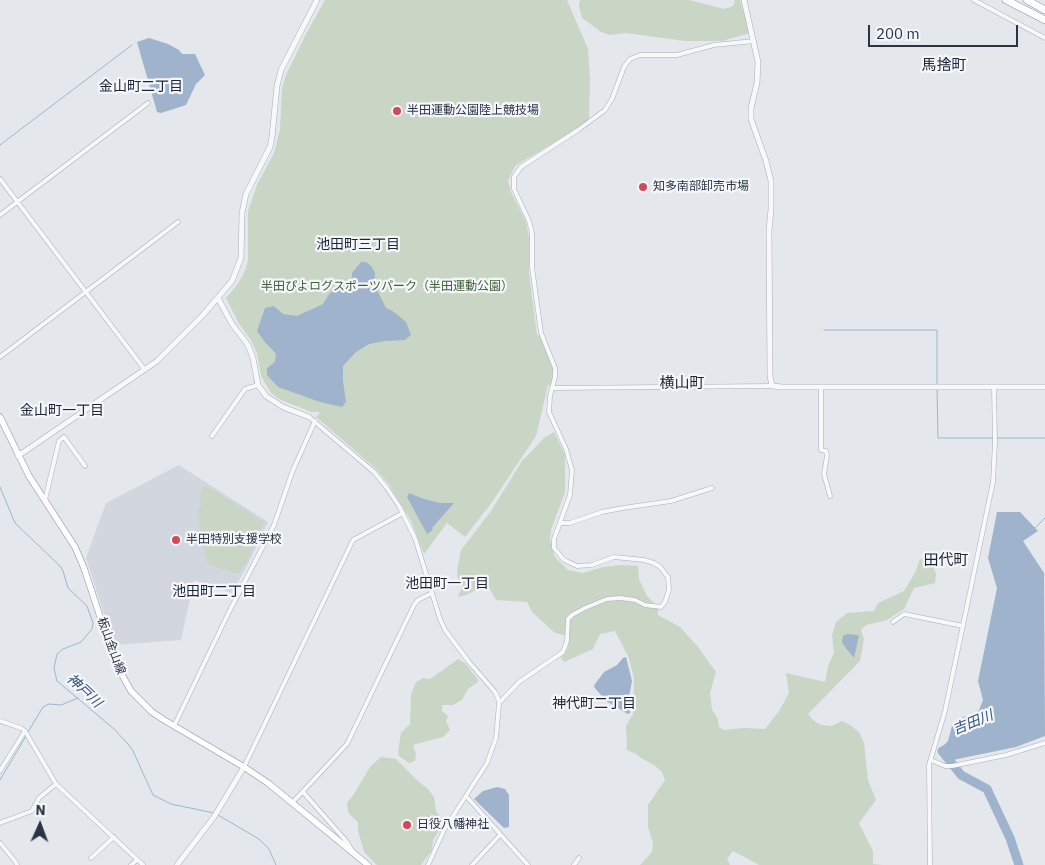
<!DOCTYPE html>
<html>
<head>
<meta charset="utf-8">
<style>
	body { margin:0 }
	#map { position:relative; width:1045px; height:865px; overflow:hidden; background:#e4e7ec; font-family:"IBM Plex Sans",sans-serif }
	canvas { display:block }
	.north { position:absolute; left:15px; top:800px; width:50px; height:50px; -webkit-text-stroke:4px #f4f6f9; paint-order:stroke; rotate:2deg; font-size:14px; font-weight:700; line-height:20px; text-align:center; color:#2b3445 }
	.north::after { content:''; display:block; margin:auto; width:18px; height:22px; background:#2b3445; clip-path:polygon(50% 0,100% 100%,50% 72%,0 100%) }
	.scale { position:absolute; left:868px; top:25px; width:150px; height:22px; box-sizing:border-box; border:2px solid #2b3445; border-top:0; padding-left:6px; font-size:15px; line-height:18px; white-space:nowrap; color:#2b3445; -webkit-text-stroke:4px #f4f6f9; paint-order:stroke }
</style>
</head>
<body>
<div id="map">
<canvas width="1045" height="865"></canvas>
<div class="north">N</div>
<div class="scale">200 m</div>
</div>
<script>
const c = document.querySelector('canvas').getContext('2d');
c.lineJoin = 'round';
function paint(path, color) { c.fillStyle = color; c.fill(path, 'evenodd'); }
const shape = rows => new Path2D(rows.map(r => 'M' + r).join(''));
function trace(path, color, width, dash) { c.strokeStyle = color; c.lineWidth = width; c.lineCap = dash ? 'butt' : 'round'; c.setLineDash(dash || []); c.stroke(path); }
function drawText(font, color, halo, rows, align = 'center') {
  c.font = font + ' "IBM Plex Sans","Noto Sans JP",sans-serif'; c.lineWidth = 4.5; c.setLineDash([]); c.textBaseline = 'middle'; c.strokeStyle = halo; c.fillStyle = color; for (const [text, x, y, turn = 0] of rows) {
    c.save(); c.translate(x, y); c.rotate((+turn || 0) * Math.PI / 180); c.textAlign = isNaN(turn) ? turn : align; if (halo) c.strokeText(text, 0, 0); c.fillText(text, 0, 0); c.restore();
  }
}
const built = shape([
	[179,465,268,522,248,564,232,593,194,580,181,640,114,645,86,558,106,503]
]);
const green = shape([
	[325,0,567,0,588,49,590,79,589,119,577,129,515,166,508,181,511,192,526,222,529,237,529,273,537,335,541,336,553,368,552,385,548,385,536,436,492,502,465,537,447,523,424,554,411,521,390,486,375,468,315,416,319,415,319,412,311,412,279,399,271,393,261,376,257,353,252,342,238,322,226,298,237,285,245,271,248,261,248,211,257,185,274,153,280,130,282,88,286,75,305,36],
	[580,0,689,0,724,9,733,6,735,0,740,0,750,33,722,41,685,41,626,33,610,35,601,32,582,18,579,6],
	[554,432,565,455,565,492,551,530,550,541,555,557,568,570,583,573,603,567,621,565,638,566,639,579,647,596,658,607,658,615,680,627,698,647,716,672,710,693,712,710,717,717,719,727,724,730,744,728,765,729,779,711,789,693,786,673,825,682,828,666,834,653,832,635,836,622,847,613,874,611,878,603,904,591,916,571,919,561,925,556,931,559,936,574,935,583,914,588,904,609,887,620,866,625,861,630,864,639,860,661,808,714,813,720,821,725,832,726,842,721,850,725,859,732,864,743,868,780,876,800,859,823,873,851,873,864,882,865,759,865,733,851,727,859,730,865,640,865,652,852,653,843,648,827,648,805,665,780,662,772,654,765,641,758,636,754,627,750,626,726,633,714,634,678,628,656,615,631,600,634,593,649,564,662,561,658,568,648,569,636,555,633,532,612,527,602,496,600,487,584,466,595,458,597,463,585,458,579,457,570,461,550,491,511,522,461,544,438],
	[205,485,264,522,246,563,238,574,208,564,199,525,198,508,201,508,200,493],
	[458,659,465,663,479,681,468,689,462,700,453,705,442,705,442,711,448,716,446,721,450,730,443,737,413,745,416,754,415,761,409,763,399,756,398,751,401,733,410,724,411,695,416,682,423,678,430,679],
	[381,757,396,759,419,782,427,788,434,797,436,811,441,818,442,826,433,840,432,850,421,865,377,865,364,852,358,831,358,822,349,814,347,805,348,801,352,797,370,767]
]);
const water = shape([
	[149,38,168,44,179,50,182,54,195,54,205,75,196,84,186,105,161,113,157,112,137,42],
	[361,262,366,262,371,266,375,273,375,286,386,308,394,312,406,322,411,335,405,340,385,341,369,344,356,352,343,366,343,381,346,402,342,407,320,402,278,387,267,375,267,368,275,362,276,354,264,341,257,331,265,308,274,306,283,314,297,316,323,304,330,293,344,285,352,278,352,273],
	[409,493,424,499,440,503,454,503,432,528,433,530,427,534,407,497],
	[997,512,1020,512,1038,531,1023,541,1044,573,1045,736,1016,747,953,760,942,747,948,741,952,726,963,717,974,715,979,710,983,700,978,681,997,588,988,558],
	[847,634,857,635,859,636,854,658,845,647,842,642,843,636],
	[626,657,632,681,629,697,630,713,628,714,606,701,594,687,595,684,604,672,617,665,623,658],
	[497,787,505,789,509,795,509,827,504,828,474,799,483,791]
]);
const stream = shape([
	[0,145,132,45],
	[824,330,937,330,937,384],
	[937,388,938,438,1045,438],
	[0,487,15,523,60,566,63,571,68,588,87,606,93,623,92,629,81,642,63,649,57,654,54,668,57,681,114,729,128,744,133,751,153,795,171,804,214,813],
	[1035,528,1045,518],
	[28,732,43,707,49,704,61,705,78,698],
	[0,780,26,736],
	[218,815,259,839,269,849,276,865]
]);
const river = shape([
	[955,745,942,751,961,775,987,789,1010,838,1019,865]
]);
const minor = shape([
	[974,0,1045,38],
	[0,179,145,370],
	[0,215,148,103],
	[0,357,178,222],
	[821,387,821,450,826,451,827,456,824,474,830,496],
	[552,388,772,386],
	[309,417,374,472,387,488,399,506,415,538,440,619,445,630,469,662,495,692,498,698,499,704,496,738,487,763,444,830,428,865],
	[212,436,245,389,258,385],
	[45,500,59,441,64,437,85,466],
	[560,523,570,523,602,512,623,508,671,501,712,488],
	[893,622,904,614,963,626],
	[499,703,519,682,563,652,567,641,568,619,572,615,585,608,607,599,620,598,635,600,645,605,661,607,665,602,669,590,668,577,660,567,654,563,644,560,614,557,592,565,577,566,564,560,554,548,554,539,570,495,572,470,566,449,549,412,550,396,555,377,555,368,541,333,532,267,532,233,529,221,514,189,514,177,521,167,578,130,605,110,612,99,624,67,630,59,640,55,677,55,714,45,754,41],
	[0,721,21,728,25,731,56,784,143,865],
	[174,726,229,612,274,525,293,470,315,421],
	[931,760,945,766,952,766,1006,755,1045,743],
	[244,767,353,540,403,513],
	[0,771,25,731],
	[303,792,347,842,352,851],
	[466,796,528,865],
	[292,803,347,744,414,605,418,600,432,593],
	[0,823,32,811,39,798,56,784],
	[0,843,15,861,17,865],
	[91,858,114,837],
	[131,865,137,860],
	[472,865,500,835],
	[574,865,579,858],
	[930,865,929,765,945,711,993,482,995,442,994,387]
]);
const tertiary = shape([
	[744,0,758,62,757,83,751,108,751,119,766,161,771,181,771,209,769,231,770,376,772,386,782,387,1045,387],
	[218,298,232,324,248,345,253,358,258,385,266,396,283,407,309,417],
	[18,456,157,361,202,316,232,281,241,258,242,213,246,194,270,147,272,137,277,86,281,70,317,0],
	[177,865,214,817,244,767]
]);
const secondary = shape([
	[0,417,29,476,75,547,84,568,115,662,131,691,152,712,164,720,244,767,268,783,368,865]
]);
const motorway = shape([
	[1006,0,1045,20],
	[1027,0,1045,10]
]);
const markers = [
	[397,111,5,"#d1495b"],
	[643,187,5,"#d1495b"],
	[176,540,5,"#d1495b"],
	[407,825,5,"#d1495b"]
];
const poiNames = [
	["半田運動公園陸上競技場",407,111],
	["知多南部卸売市場",653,187],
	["半田特別支援学校",186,540],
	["日役八幡神社",417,825]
];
const parkNames = [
	["半田ぴよログスポーツパーク（半田運動公園）",387,287]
];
const streetNames = [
	["板山金山線",111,646,70]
];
const neighbourhoodNames = [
	["金山町二丁目",141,87],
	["池田町三丁目",358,245],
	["金山町一丁目",62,411],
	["池田町一丁目",447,584],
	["池田町二丁目",214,592],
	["神代町二丁目",594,704]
];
const waterNames = [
	["神戸川",84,691,43],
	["吉田川",973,723,-22]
];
const quarterNames = [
	["馬捨町",944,66],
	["横山町",682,384],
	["田代町",946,561]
];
paint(built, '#d2d6de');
paint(green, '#c9d6c5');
paint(water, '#9fb4cc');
trace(stream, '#9fb4cc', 1);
trace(river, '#9fb4cc', 9);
trace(minor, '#a9aeb7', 5);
trace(tertiary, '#a9aeb7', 6);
trace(secondary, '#a9aeb7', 7);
trace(motorway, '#8b94a3', 8);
trace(minor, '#f7f8fa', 4);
trace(tertiary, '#f7f8fa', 5);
trace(secondary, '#fff', 5.5);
trace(motorway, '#fff', 7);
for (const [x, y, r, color] of markers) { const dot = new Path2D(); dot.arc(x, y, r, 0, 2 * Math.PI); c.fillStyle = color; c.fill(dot); trace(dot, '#f4f6f9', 2); }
drawText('12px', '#2b3445', '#f4f6f9', poiNames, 'left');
drawText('12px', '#3f6138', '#f4f6f9', parkNames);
drawText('12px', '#2b3445', '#f4f6f9', streetNames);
drawText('14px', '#1d2536', '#f4f6f9', neighbourhoodNames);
drawText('italic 14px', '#34527a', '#f4f6f9', waterNames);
drawText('15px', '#1d2536', '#f4f6f9', quarterNames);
</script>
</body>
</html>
